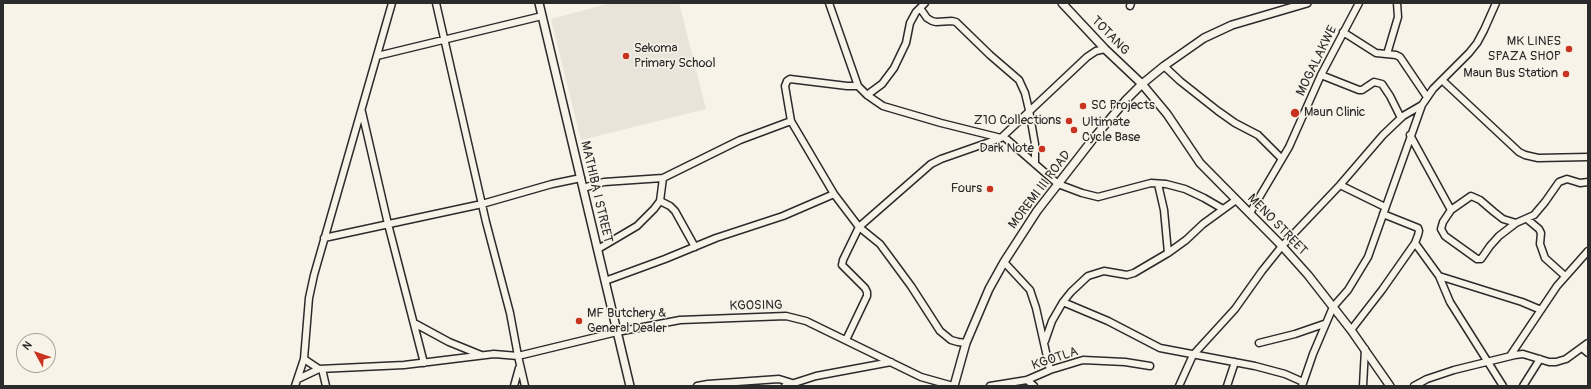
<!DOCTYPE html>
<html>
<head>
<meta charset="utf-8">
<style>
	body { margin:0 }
	#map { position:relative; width:1591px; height:389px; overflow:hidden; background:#f7f3e8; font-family:Pangolin,sans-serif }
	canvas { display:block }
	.frame { position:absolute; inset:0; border:4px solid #2b2b2b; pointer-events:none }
	.north { position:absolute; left:16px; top:333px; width:40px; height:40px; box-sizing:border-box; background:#f7f3e8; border:1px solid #a5a39c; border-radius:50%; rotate:310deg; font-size:11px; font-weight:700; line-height:16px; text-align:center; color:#2b2b2b }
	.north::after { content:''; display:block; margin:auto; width:14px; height:18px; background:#c8321e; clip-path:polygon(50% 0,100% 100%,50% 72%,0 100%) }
</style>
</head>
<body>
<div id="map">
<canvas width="1591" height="389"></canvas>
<div class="frame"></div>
<div class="north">N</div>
</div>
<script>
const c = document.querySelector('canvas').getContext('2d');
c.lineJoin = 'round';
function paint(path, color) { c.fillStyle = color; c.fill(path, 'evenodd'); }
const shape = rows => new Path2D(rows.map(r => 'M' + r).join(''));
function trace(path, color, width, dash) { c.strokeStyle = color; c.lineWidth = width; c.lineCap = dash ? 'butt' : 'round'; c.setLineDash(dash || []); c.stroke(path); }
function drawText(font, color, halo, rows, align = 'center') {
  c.font = font + ' Pangolin,sans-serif'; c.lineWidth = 3; c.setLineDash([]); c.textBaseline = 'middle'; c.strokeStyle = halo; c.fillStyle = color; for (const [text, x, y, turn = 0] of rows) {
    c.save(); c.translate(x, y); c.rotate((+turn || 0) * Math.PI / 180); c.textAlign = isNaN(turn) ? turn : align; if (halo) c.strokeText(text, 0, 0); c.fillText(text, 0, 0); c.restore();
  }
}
const built = shape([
	[611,3,679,3,706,109,581,140,551,19]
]);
const minor = shape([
	[436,3,486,222,510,313,518,356,617,332,680,320,786,316,806,321,921,377,953,386],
	[829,3,858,86,867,95,883,106,941,123,1001,138],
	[1130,6,1131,3],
	[920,8,927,18,932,21,936,22,952,21,956,22,990,55,1019,80,1025,93,1029,110,1035,144,1035,164],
	[1343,32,1376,53,1396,55,1400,57,1427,97],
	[1387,54,1398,17,1397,3],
	[377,56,542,16],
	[1164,66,1180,81,1218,111,1235,123,1258,135,1282,159],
	[1321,75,1359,90,1362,90,1374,82,1382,84,1390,96,1401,118],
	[1442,80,1519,152,1525,155,1538,158,1588,157],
	[867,95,882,84,894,68,906,43,910,23,916,12,925,3],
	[362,112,388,224,424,363],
	[1410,135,1451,210],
	[1003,136,1058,184,1082,193,1098,197,1151,183,1166,184,1185,189,1204,198,1223,209],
	[1158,184,1164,210,1168,253],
	[1340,185,1385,207],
	[583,188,604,182,663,178,740,140,791,121,785,86,787,81,790,79,847,86,858,86],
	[834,194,859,227,880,244,911,286,940,331,951,340,958,342,966,343],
	[660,201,670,206,675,211,695,247],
	[1250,213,1289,147,1321,75,1359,3],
	[1527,219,1539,229,1541,233,1540,244,1545,258,1565,276],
	[1516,223,1503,219,1494,212,1480,200,1471,196,1451,210,1443,222,1441,229,1445,236,1477,259,1481,259,1490,246,1499,236,1516,223,1534,215,1545,202,1559,182,1567,179,1580,183,1588,182],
	[324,238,482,204,552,184,581,178],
	[1415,243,1439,276,1450,302,1503,386],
	[598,249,637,226,654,209,660,201,663,178],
	[1004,262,1030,290,1036,308,1050,370],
	[1439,276,1522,302,1541,310],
	[605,281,665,259,716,238,783,216,834,194,791,121],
	[1063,302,1108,321,1160,348,1255,366,1285,374,1303,382],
	[414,323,449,342,481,355],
	[1351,330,1382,290,1415,243,1418,235,1419,231,1418,228,1383,214],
	[846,340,867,296,867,292,865,288,842,265,843,260,859,227,931,164,941,159,1001,138,1087,57,1096,51,1105,49],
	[1045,341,1052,321,1063,302,1071,292,1088,276,1104,271,1127,275,1134,273,1168,253,1186,240,1203,224,1236,200],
	[1259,343,1295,334,1324,324],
	[1582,348,1588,353],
	[1510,356,1557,286,1588,251],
	[304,359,319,369],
	[322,369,326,386],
	[298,379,319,369,404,365,494,354,518,356,525,386],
	[1027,380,1034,386],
	[295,386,304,359,309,298,314,275,392,3],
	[514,386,519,368],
	[697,386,708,384,779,379,792,383],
	[785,386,816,376,891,362],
	[990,386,1027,380,1050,370,1083,360,1125,362,1150,366],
	[1179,386,1193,355,1235,309,1262,271,1282,246,1340,185,1383,135,1403,116,1422,105],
	[1227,386,1235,362],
	[1302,386,1313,354,1333,307,1348,290,1368,257,1422,105,1433,89,1469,53,1477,43,1484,30,1496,3],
	[1363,386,1365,349],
	[1414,386,1427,379,1454,370,1515,355,1523,354,1549,362,1556,362,1566,359,1588,343],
	[1523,386,1540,359]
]);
const tertiary = shape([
	[539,3,630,386],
	[1062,3,1105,49,1142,84,1167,114,1200,163,1282,246,1308,275,1351,330,1390,386],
	[954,386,966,343,989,289,1004,262,1037,211,1093,139,1126,100,1142,84,1164,66,1204,38,1232,25,1307,3]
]);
const markers = [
	[1569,49,4,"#c8321e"],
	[626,56,4,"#c8321e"],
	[1566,74,4,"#c8321e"],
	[1083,106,4,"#c8321e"],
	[1295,113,5,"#c8321e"],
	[1069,121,4,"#c8321e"],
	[1074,130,4,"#c8321e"],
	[1042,149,4,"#c8321e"],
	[990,189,4,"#c8321e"],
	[579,321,4,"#c8321e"]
];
const streetNames = [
	["TOTANG",1110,36,46],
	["MOGALAKWE",1317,61,-64],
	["MOREMI III ROAD",1040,190,-53],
	["MATHIBA I STREET",596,192,77],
	["MENO STREET",1277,225,46],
	["KGOSING",756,306,-1],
	["KGOTLA",1055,359,-18]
];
const poiNames = [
	["MK LINES",1561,42],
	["SPAZA SHOP",1561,57],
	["Sekoma",634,49,"left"],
	["Primary School",634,64,"left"],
	["Maun Bus Station",1558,74],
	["SC Projects",1091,106,"left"],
	["Maun Clinic",1304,113,"left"],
	["Z10 Collections",1061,121],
	["Ultimate",1082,123,"left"],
	["Cycle Base",1082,138,"left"],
	["Dark Note",1034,149],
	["Fours",982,189],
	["MF Butchery &",587,314,"left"],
	["General Dealer",587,329,"left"]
];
paint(built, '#e8e4da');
trace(minor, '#2b2b2b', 9);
trace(tertiary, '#2b2b2b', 10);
trace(minor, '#f7f3e8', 6);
trace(tertiary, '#f7f3e8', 7);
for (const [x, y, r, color] of markers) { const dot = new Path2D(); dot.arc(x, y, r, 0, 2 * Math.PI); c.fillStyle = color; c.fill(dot); trace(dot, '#f7f3e8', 1.5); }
drawText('13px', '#2b2b2b', '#f7f3e8', streetNames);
drawText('13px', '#2b2b2b', '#f7f3e8', poiNames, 'right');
</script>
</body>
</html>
